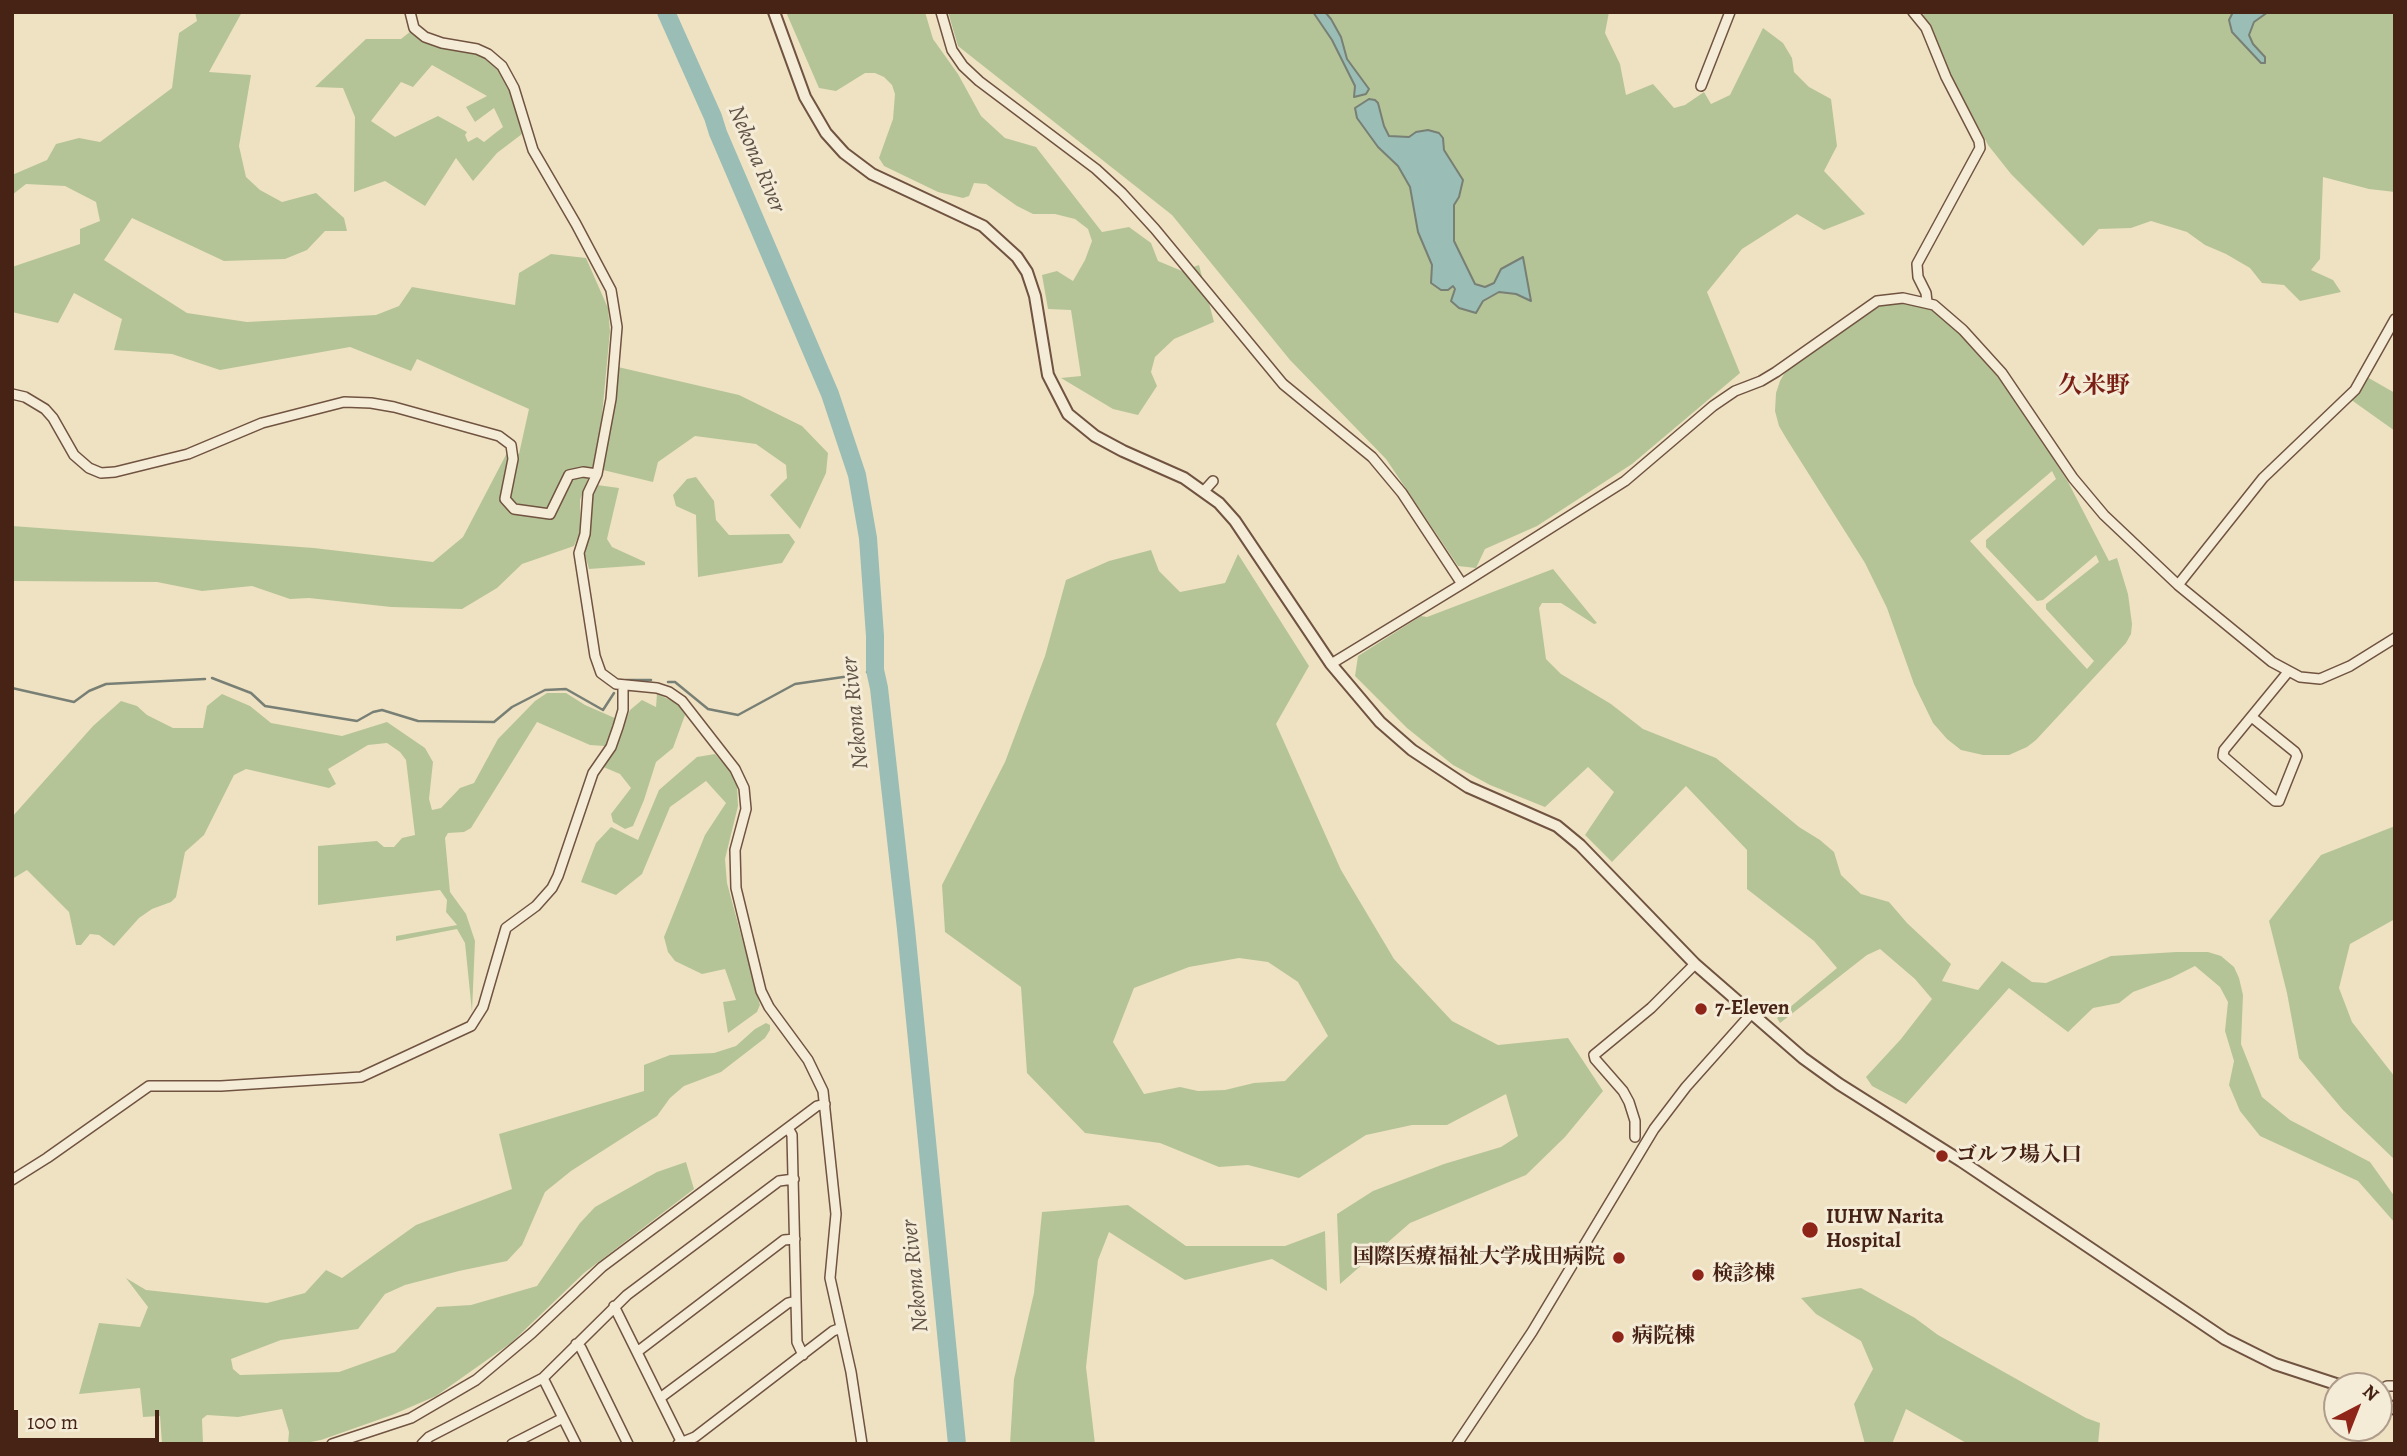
<!DOCTYPE html>
<html>
<head>
<meta charset="utf-8">
<style>
	body { margin:0 }
	#map { position:relative; width:2407px; height:1456px; overflow:hidden; background:#efe2c3; font-family:Alegreya,serif }
	canvas { display:block }
	.frame { position:absolute; inset:0; border:14px solid #462315; pointer-events:none }
	.north { position:absolute; left:2323px; top:1372px; width:70px; height:70px; box-sizing:border-box; background:#f5ecd8; border:2px solid #af9c8a; border-radius:50%; rotate:42deg; font-size:19px; font-weight:700; line-height:28px; text-align:center; color:#462315 }
	.north::after { content:''; display:block; margin:auto; width:24px; height:32px; background:#8f2418; clip-path:polygon(50% 0,100% 100%,50% 72%,0 100%) }
	.scale { position:absolute; left:14px; top:1410px; width:145px; height:32px; box-sizing:border-box; border:4px solid #462315; border-top:0; padding-left:9px; font-size:21px; line-height:24px; white-space:nowrap; color:#462315; -webkit-text-stroke:5px #f5ecd8; paint-order:stroke }
</style>
</head>
<body>
<div id="map">
<canvas width="2407" height="1456"></canvas>
<div class="frame"></div>
<div class="north">N</div>
<div class="scale">100 m</div>
</div>
<script>
const c = document.querySelector('canvas').getContext('2d');
c.lineJoin = 'round';
function paint(path, color) { c.fillStyle = color; c.fill(path, 'evenodd'); }
const shape = rows => new Path2D(rows.map(r => 'M' + r).join(''));
function trace(path, color, width, dash) { c.strokeStyle = color; c.lineWidth = width; c.lineCap = dash ? 'butt' : 'round'; c.setLineDash(dash || []); c.stroke(path); }
function drawText(font, color, halo, rows, align = 'center') {
  c.font = font + ' Alegreya,"Noto Serif JP",serif'; c.lineWidth = 6; c.setLineDash([]); c.textBaseline = 'middle'; c.strokeStyle = halo; c.fillStyle = color; for (const [text, x, y, turn = 0] of rows) {
    c.save(); c.translate(x, y); c.rotate((+turn || 0) * Math.PI / 180); c.textAlign = isNaN(turn) ? turn : align; if (halo) c.strokeText(text, 0, 0); c.fillText(text, 0, 0); c.restore();
  }
}
const green = shape([
	[195,12,242,12,209,72,251,75,239,146,246,177,260,190,282,202,316,193,344,218,347,231,325,231,307,250,285,259,224,261,132,218,104,260,187,313,247,322,376,315,399,306,412,287,515,305,519,273,551,254,586,258,608,308,610,331,601,426,593,465,580,500,580,532,574,546,522,564,497,588,462,609,391,607,309,598,290,599,252,586,202,591,157,582,12,581,12,526,314,548,433,562,463,537,508,451,519,454,529,409,417,359,411,371,350,347,220,370,172,354,114,350,122,319,74,293,58,323,12,312,12,267,80,244,80,229,100,221,96,202,65,186,26,184,12,195,12,175,47,160,56,144,79,138,100,142,172,88,179,33,197,21],
	[786,12,925,12,933,39,958,74,981,116,1005,138,1036,147,1102,232,1129,227,1151,243,1158,261,1182,271,1199,265,1214,322,1174,339,1155,357,1151,372,1157,386,1138,415,1113,409,1061,378,1081,376,1071,310,1048,309,1042,275,1057,271,1073,281,1085,260,1092,241,1088,229,1075,219,1055,214,1033,214,1017,206,986,184,974,183,969,196,963,198,938,192,884,166,879,158,893,119,895,94,892,85,884,77,875,73,865,73,836,91,819,88],
	[948,12,1609,12,1605,33,1620,64,1626,95,1653,84,1674,108,1685,105,1704,92,1711,104,1730,95,1763,28,1783,43,1792,58,1794,72,1809,87,1831,99,1837,146,1824,171,1865,214,1824,230,1797,214,1742,249,1707,292,1740,373,1632,464,1537,526,1485,549,1476,568,1458,566,1386,459,1290,360,1172,215,958,46],
	[1926,12,2395,12,2395,192,2369,189,2323,177,2320,259,2311,270,2333,280,2341,292,2300,301,2284,285,2262,283,2250,268,2226,254,2205,245,2187,232,2151,221,2131,228,2099,229,2083,246,2011,174,1988,145,1926,28,1922,16],
	[411,31,433,46,477,53,500,68,509,83,522,134,497,153,473,181,456,158,425,206,385,181,354,192,355,117,343,88,315,87,366,39,401,39],
	[432,65,487,96,466,107,475,122,494,108,503,127,484,142,477,137,468,142,465,135,467,132,438,116,395,137,371,121,401,82,413,87],
	[1904,303,1930,309,1948,321,2004,384,2028,418,2068,482,2109,561,2117,558,2128,594,2132,624,2131,634,2126,643,2036,740,2027,747,2009,755,1983,755,1961,750,1947,739,1933,723,1914,684,1887,608,1865,563,1786,438,1779,426,1775,411,1776,393,1780,381,1784,374,1800,359,1874,307,1880,305],
	[2052,471,2056,479,1986,540,1986,547,2037,601,2043,600,2096,555,2099,562,2046,604,2046,609,2094,661,2087,669,1970,541],
	[618,367,739,395,802,426,828,453,826,473,800,529,770,495,787,478,786,465,756,444,695,436,658,462,653,482,603,470,611,427],
	[2367,377,2395,393,2395,431,2350,399],
	[696,477,714,501,716,520,729,535,789,534,795,542,782,563,698,577,696,515,676,506,673,495,687,479],
	[597,485,619,488,607,539,612,547,645,562,645,565,589,569,585,555,592,497],
	[1151,550,1159,571,1180,592,1225,583,1238,554,1309,666,1276,724,1341,870,1394,959,1452,1021,1498,1045,1568,1038,1603,1091,1565,1137,1526,1175,1410,1223,1340,1284,1337,1214,1373,1191,1444,1164,1501,1147,1518,1136,1506,1094,1447,1125,1412,1125,1366,1135,1299,1178,1248,1165,1219,1167,1160,1143,1085,1133,1027,1073,1021,987,945,932,942,885,1005,762,1045,656,1066,580,1109,561],
	[1239,958,1268,962,1298,982,1328,1036,1285,1081,1254,1083,1225,1090,1198,1091,1180,1087,1144,1094,1113,1042,1134,988,1189,967],
	[1553,569,1597,623,1594,624,1561,603,1542,603,1539,608,1546,659,1561,674,1611,704,1643,729,1716,758,1799,827,1820,840,1834,852,1841,875,1861,894,1889,902,1907,923,1951,964,1942,981,1978,990,2002,961,2032,982,2046,983,2111,956,2176,952,2208,952,2221,956,2234,967,2239,978,2243,995,2241,1044,2262,1097,2290,1120,2370,1162,2395,1197,2395,1223,2358,1181,2260,1136,2240,1111,2229,1085,2234,1061,2225,1031,2228,1002,2220,987,2195,966,2171,978,2133,992,2119,1003,2093,1008,2068,1032,2009,988,1906,1104,1872,1086,1866,1077,1901,1039,1932,999,1915,979,1880,949,1867,955,1780,1023,1777,1018,1837,968,1814,941,1747,889,1747,850,1686,786,1612,862,1585,835,1614,792,1588,767,1545,807,1490,785,1453,765,1407,728,1355,676,1358,656,1421,616,1427,617],
	[547,693,566,693,585,705,617,719,611,738,605,746,590,745,537,722,471,828,464,832,448,833,445,838,450,892,466,914,475,941,472,1012,465,943,457,929,396,941,396,936,457,925,446,912,447,900,440,890,318,905,318,846,377,841,384,847,394,847,402,838,415,835,406,760,400,752,387,743,368,745,328,769,336,784,329,788,246,769,234,775,204,835,185,852,176,897,171,902,152,909,139,918,114,946,99,935,90,934,81,945,76,945,69,912,27,870,12,879,12,817,93,726,121,701,137,706,147,715,173,728,203,728,207,706,222,694,250,706,271,723,342,736,387,722,425,748,433,762,429,799,432,810,441,808,460,788,474,783,498,739,535,701],
	[657,694,677,703,685,715,673,748,656,762,644,800,633,826,625,829,613,822,611,814,631,788,620,774,601,766,615,746,630,710,642,700,656,707],
	[715,754,730,771,737,785,738,806,725,859,727,883,760,1005,757,1012,728,1033,723,1002,736,1000,725,969,702,974,675,961,668,952,664,937,705,835,726,803,706,781,670,807,642,874,616,895,581,882,596,843,611,827,638,840,659,790,697,757],
	[2395,826,2395,919,2350,944,2339,988,2352,1022,2395,1077,2395,1160,2343,1110,2299,1058,2287,993,2269,921,2321,855],
	[766,1023,770,1025,770,1030,765,1038,721,1072,684,1086,670,1098,657,1116,571,1171,545,1192,522,1245,507,1261,459,1271,405,1285,385,1294,358,1329,281,1340,231,1359,233,1369,240,1375,339,1372,395,1352,437,1307,471,1305,537,1286,580,1223,595,1207,657,1172,686,1162,694,1189,584,1273,511,1343,436,1396,392,1415,321,1440,300,1444,288,1444,289,1432,282,1409,238,1417,207,1415,202,1419,203,1444,162,1444,160,1416,143,1417,140,1388,79,1394,99,1323,140,1327,148,1307,126,1278,146,1290,267,1303,305,1293,326,1270,342,1278,416,1225,512,1189,499,1134,644,1091,644,1065,670,1055,714,1053,736,1046,755,1029],
	[1128,1205,1186,1246,1285,1246,1325,1231,1327,1291,1272,1259,1185,1280,1109,1232,1098,1260,1086,1367,1095,1444,1010,1444,1014,1379,1034,1293,1042,1212],
	[1861,1288,1915,1318,1938,1335,2086,1418,2100,1423,2098,1444,1968,1444,1906,1409,1892,1444,1865,1444,1854,1404,1873,1369,1861,1341,1816,1314,1801,1298]
]);
const water = shape([
	[1313,12,1325,12,1331,19,1341,37,1347,59,1369,89,1366,94,1354,97,1355,86,1332,40,1313,12],
	[2233,12,2268,12,2254,22,2249,35,2253,44,2265,57,2265,63,2261,63,2232,32,2229,20,2233,12],
	[1369,99,1375,100,1378,103,1384,126,1389,136,1409,137,1416,132,1428,130,1439,133,1443,138,1444,150,1463,180,1459,197,1454,205,1454,241,1475,284,1485,287,1494,283,1501,269,1523,257,1531,301,1516,294,1499,292,1483,301,1476,313,1459,308,1451,301,1455,289,1453,286,1448,290,1441,290,1431,283,1432,265,1418,232,1410,187,1398,166,1378,147,1357,118,1355,108,1369,99]
]);
const stream = shape([
	[867,672,875,670],
	[212,678,251,693,265,706,357,721,373,712,382,710,418,721,494,722,512,707,545,690,566,689,603,710,614,693],
	[626,680,651,680],
	[668,682,675,682,708,709,738,715,795,684,857,675],
	[12,688,74,702,89,691,106,684,205,679]
]);
const river = shape([
	[666,12,713,117,718,133,830,394,857,475,868,538,875,636,875,670,879,688,906,929,957,1444]
]);
const minor = shape([
	[410,12,414,28,425,37,442,43,477,49,488,54,502,66,514,88,533,150,576,224,611,290,617,327,611,399,597,474,588,493,585,534,579,553,595,656,601,673,616,684,657,688,669,692,682,701,735,769,744,788,746,809,735,850,736,888,761,991,769,1007,808,1060,823,1091,836,1214,830,1278,851,1372,862,1444],
	[941,12,952,50,963,66,979,81,1096,169,1122,193,1155,229,1283,384,1372,457,1402,493,1462,584,1331,664],
	[1913,12,1926,28,1946,77,1979,141,1980,148,1917,264,1918,277,1926,293,1927,302],
	[1701,86,1730,12],
	[12,394,25,397,45,409,53,418,74,455,89,468,101,473,115,472,188,454,262,423,344,402,371,403,394,407,499,436,511,445,513,459,505,499,514,509,550,514,569,475,583,472,597,474],
	[1204,491,1213,481],
	[1462,584,1625,481,1713,406,1735,391,1761,381,1776,372,1877,301,1903,298,1934,305,1963,330,2002,373,2073,478,2104,515,2178,585,2272,662,2300,677,2320,679,2350,666,2395,638],
	[2178,585,2263,478,2355,390,2395,319],
	[2253,718,2295,752,2297,756,2279,801,2275,801,2223,756,2224,750,2288,672],
	[788,1128,792,1135,797,1342,803,1355],
	[1635,1137,1635,1121,1629,1102,1623,1091,1595,1059,1594,1055,1651,1008,1695,964],
	[12,1180,47,1158,149,1086,221,1086,361,1077,471,1026,483,1007,506,928,536,906,552,888,558,876,593,773,611,747,618,727,623,710,623,686],
	[614,1306,682,1443],
	[576,1344,581,1348,628,1444],
	[637,1352,784,1240,795,1239],
	[543,1378,576,1444],
	[2379,1390,2387,1386,2395,1386],
	[660,1398,788,1303,796,1301],
	[332,1444,411,1418,476,1380,532,1333,602,1267,817,1106,825,1104],
	[422,1444,429,1437,543,1378,627,1295,779,1181,794,1179],
	[512,1444,563,1418],
	[678,1444,695,1437,833,1331,841,1328],
	[1457,1444,1532,1332,1654,1129,1686,1087,1751,1014]
]);
const tertiary = shape([
	[774,12,805,97,826,133,844,153,872,174,983,226,1017,257,1027,272,1035,296,1048,375,1068,414,1095,436,1123,451,1184,478,1219,503,1235,521,1331,664,1380,722,1412,750,1468,787,1557,826,1580,845,1695,964,1803,1058,1839,1084,1961,1161,2225,1339,2275,1364,2342,1386],
	[2379,1400,2395,1409]
]);
const markers = [
	[1701,1009,7,"#8f2418"],
	[1942,1156,7,"#8f2418"],
	[1810,1230,9,"#8f2418"],
	[1619,1258,7,"#8f2418"],
	[1698,1275,7,"#8f2418"],
	[1618,1337,7,"#8f2418"]
];
const poiNames = [
	["7-Eleven",1715,1009],
	["ゴルフ場入口",1956,1156],
	["IUHW Narita",1826,1218],
	["Hospital",1826,1242],
	["国際医療福祉大学成田病院",1605,1258,"right"],
	["検診棟",1712,1275],
	["病院棟",1632,1337]
];
const waterNames = [
	["Nekona River",756,159,67],
	["Nekona River",856,713,-96],
	["Nekona River",916,1276,-96]
];
const quarterNames = [
	["久米野",2094,387]
];
paint(green, '#b5c497');
paint(water, '#9abdb5');
trace(water, '#787f75', 2);
trace(stream, '#787f75', 2.5);
trace(river, '#9abdb5', 18);
trace(minor, '#705340', 12);
trace(tertiary, '#705340', 14);
trace(minor, '#f5ecd8', 9);
trace(tertiary, '#f5ecd8', 10);
for (const [x, y, r, color] of markers) { const dot = new Path2D(); dot.arc(x, y, r, 0, 2 * Math.PI); c.fillStyle = color; c.fill(dot); trace(dot, '#f5ecd8', 2.5); }
drawText('bold 21px', '#462315', '#f5ecd8', poiNames, 'left');
drawText('italic 23px', '#5f5145', '#f5ecd8', waterNames);
drawText('bold 24px', '#7a1f14', '#f5ecd8', quarterNames);
</script>
</body>
</html>
